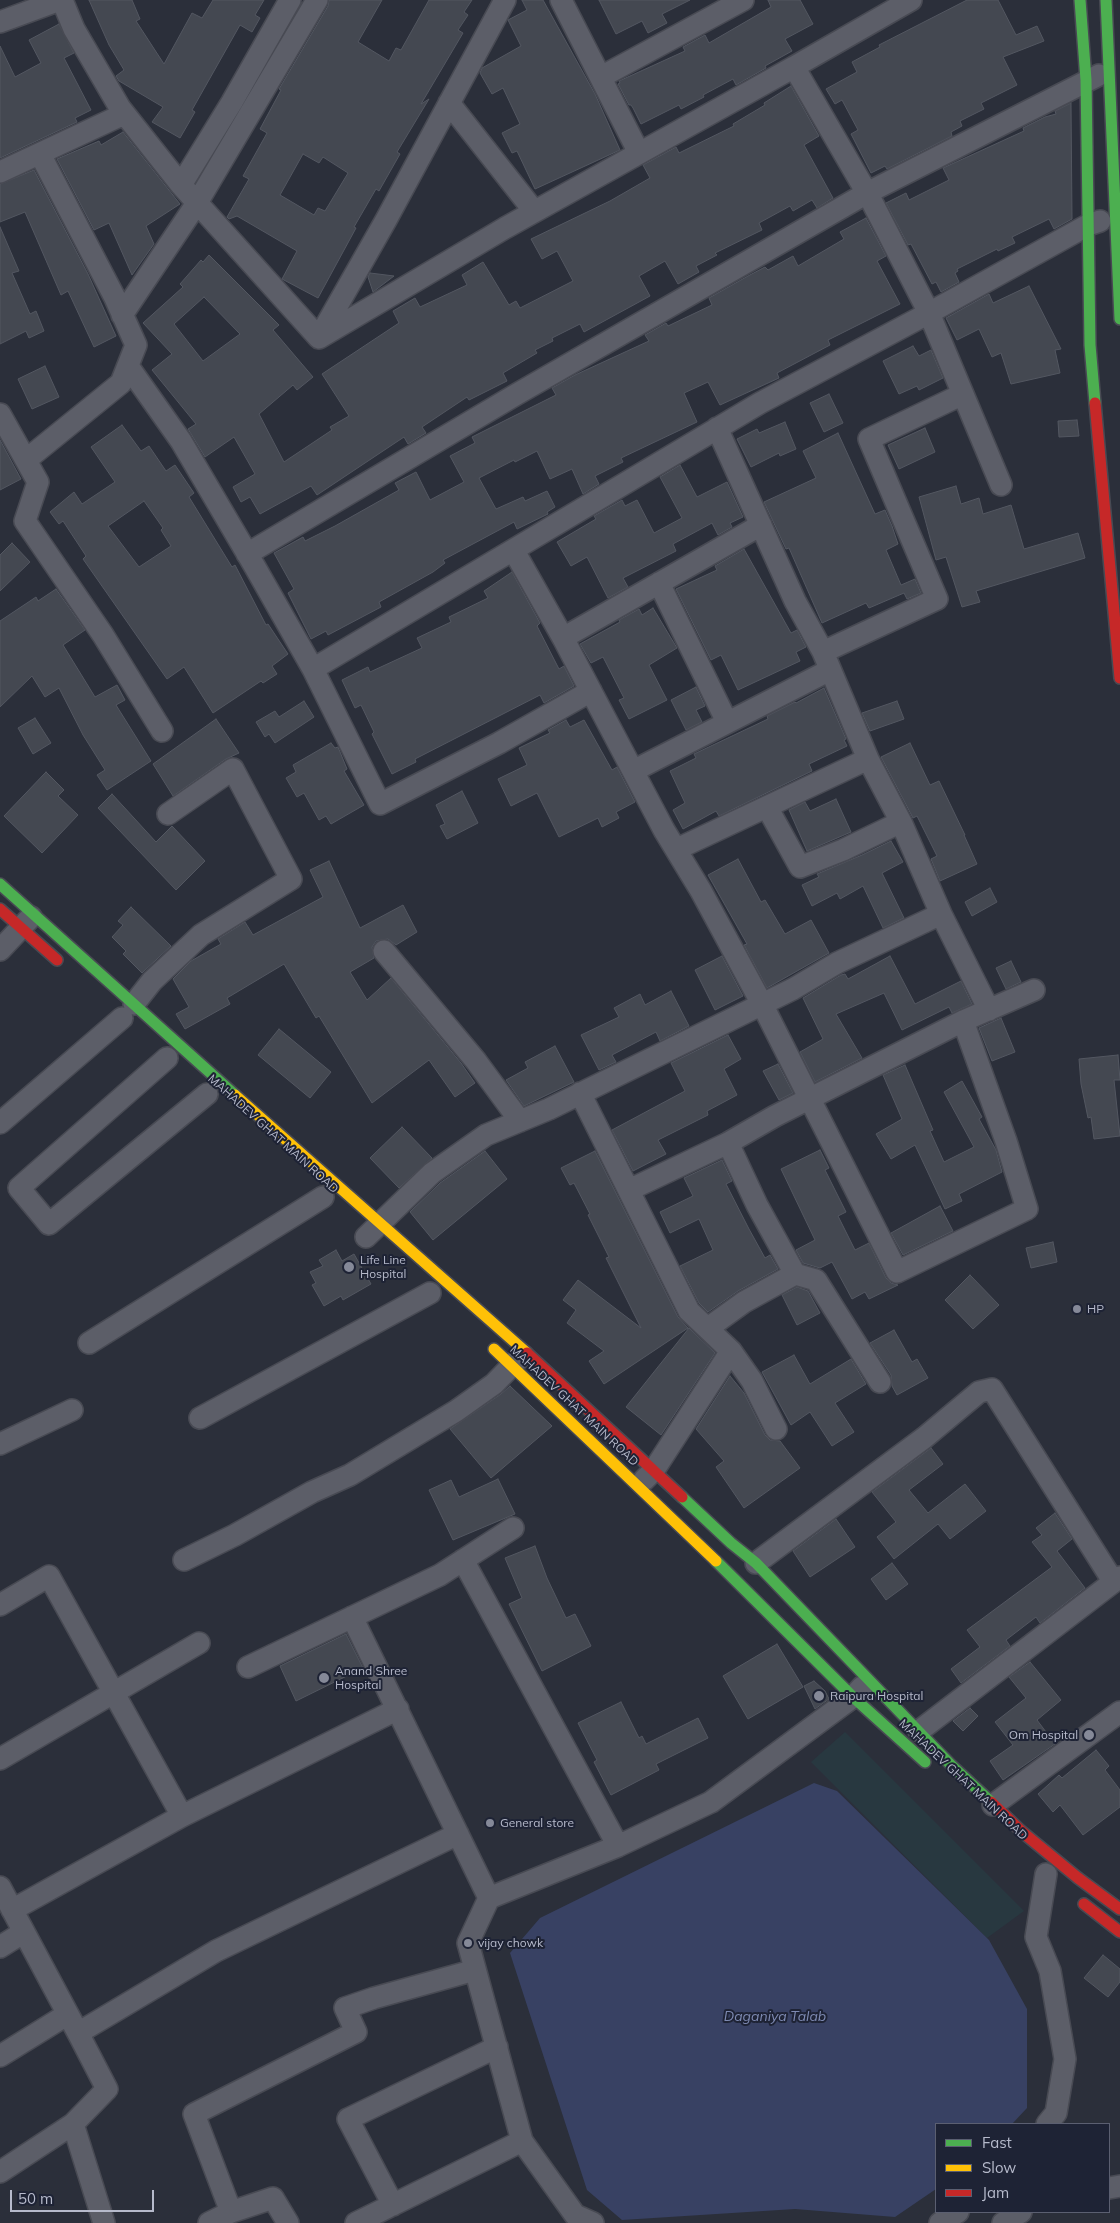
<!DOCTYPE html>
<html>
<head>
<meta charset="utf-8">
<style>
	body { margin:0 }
	#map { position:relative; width:1120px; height:2223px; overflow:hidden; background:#2b2f3a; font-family:Mulish,sans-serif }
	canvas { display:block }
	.legend { position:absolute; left:935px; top:2123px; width:175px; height:90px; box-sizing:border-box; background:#1e2335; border:1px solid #5b5f71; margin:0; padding:6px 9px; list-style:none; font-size:15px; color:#b6bacb }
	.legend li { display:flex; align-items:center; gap:10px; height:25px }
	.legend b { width:25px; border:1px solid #5b5f71 }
	.scale { position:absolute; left:10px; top:2190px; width:144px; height:22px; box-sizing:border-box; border:2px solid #b6bacb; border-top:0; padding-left:6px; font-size:15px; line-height:18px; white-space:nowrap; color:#b6bacb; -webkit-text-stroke:4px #1e2335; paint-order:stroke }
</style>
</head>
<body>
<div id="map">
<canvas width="1120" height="2223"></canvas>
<ul class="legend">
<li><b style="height:6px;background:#4caf50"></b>Fast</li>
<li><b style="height:6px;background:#ffc107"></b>Slow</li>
<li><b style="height:6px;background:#c62828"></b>Jam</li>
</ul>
<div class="scale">50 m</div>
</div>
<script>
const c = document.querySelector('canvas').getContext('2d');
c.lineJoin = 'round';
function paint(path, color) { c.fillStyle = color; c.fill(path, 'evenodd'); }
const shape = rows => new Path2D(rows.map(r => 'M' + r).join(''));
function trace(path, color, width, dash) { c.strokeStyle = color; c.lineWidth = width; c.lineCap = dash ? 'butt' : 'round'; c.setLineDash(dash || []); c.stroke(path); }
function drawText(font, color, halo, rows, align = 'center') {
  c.font = font + ' Mulish,sans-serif'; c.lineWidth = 4; c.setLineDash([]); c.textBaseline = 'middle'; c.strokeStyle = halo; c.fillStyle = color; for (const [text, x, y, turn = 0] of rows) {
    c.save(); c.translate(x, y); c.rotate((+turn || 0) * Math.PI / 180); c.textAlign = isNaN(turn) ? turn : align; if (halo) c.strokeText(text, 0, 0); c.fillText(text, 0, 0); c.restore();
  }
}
const green = shape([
	[845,1732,1024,1911,987,1938,811,1762]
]);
const water = shape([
	[814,1783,837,1791,989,1940,1027,2009,1027,2108,1012,2124,936,2124,936,2189,895,2217,795,2209,622,2220,587,2190,510,1953,540,1918]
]);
const building = shape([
	[89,0,132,0,140,19,136,21,164,64,192,13,202,18,213,0,264,0,255,15,260,18,252,32,240,25,192,110,195,112,180,138,152,122,163,107,119,81,116,76,124,70,109,45,89,0],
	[329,0,382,0,358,42,389,61,396,48,401,50,429,0,472,0,464,12,468,15,458,30,463,33,421,104,429,99,397,152,400,154,379,191,376,189,354,227,356,228,318,298,282,279,297,251,237,216,229,219,227,217,249,179,243,176,267,133,260,129,281,90,279,89,328,6,329,0],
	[303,154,319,163,323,157,348,173,325,211,318,208,314,215,280,195,303,154],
	[522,0,543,0,595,94,620,150,535,189,517,151,512,153,502,133,520,124,503,88,492,94,480,73,482,68,521,46,508,20,527,10,522,0],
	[599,0,690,0,662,14,667,23,648,33,642,21,616,34,599,0],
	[768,0,800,0,813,24,785,39,792,51,765,66,766,68,736,85,733,79,703,95,704,97,681,109,679,105,641,124,633,108,631,105,629,105,618,84,620,83,619,81,685,51,683,47,705,35,709,43,771,7,768,0],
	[967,0,998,0,1016,35,1037,26,1044,41,1003,57,1017,85,981,103,984,109,960,121,962,126,951,132,952,136,887,169,885,166,871,173,851,134,858,130,842,100,835,104,826,89,857,72,852,62,880,47,879,45,967,0],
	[59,24,74,53,64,58,91,110,75,118,77,122,0,158,0,46,15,77,41,63,29,40,59,24],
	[791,86,819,136,804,145,833,198,817,208,812,200,793,211,790,206,759,223,762,230,715,253,717,255,696,266,699,272,678,284,665,261,639,276,650,296,584,332,580,324,552,338,553,341,535,350,537,353,503,373,507,381,469,400,467,397,422,427,426,433,408,444,404,437,317,495,311,486,260,514,250,497,241,502,233,487,255,474,234,437,205,457,188,429,196,424,152,370,172,354,143,323,183,287,180,284,201,260,203,262,209,255,279,325,273,330,313,377,297,390,293,385,259,414,284,462,332,430,330,427,349,416,322,374,399,323,393,311,415,298,420,307,467,285,462,275,483,262,509,305,516,301,520,308,573,281,557,251,542,259,531,239,610,201,650,178,643,165,676,147,679,153,734,126,733,124,765,105,764,103,791,86],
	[204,297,240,334,203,361,174,324,204,297],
	[1071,103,1072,219,1054,229,1049,219,1012,237,1015,243,998,251,997,249,957,269,958,271,955,273,959,282,941,292,936,282,932,284,911,244,908,245,886,203,906,193,909,200,949,180,943,168,1024,131,1023,128,1045,117,1056,114,1055,111,1071,103],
	[123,132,180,204,146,226,154,244,132,275,109,223,94,230,57,159,99,141,101,145,123,132],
	[34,170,88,274,116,336,94,347,68,291,61,295,25,212,0,222,0,184,34,170],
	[866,218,886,256,877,261,900,304,828,340,830,345,777,373,779,378,720,405,708,382,684,393,697,422,621,458,623,462,595,476,599,484,583,494,572,469,550,479,537,451,515,462,514,460,479,478,496,509,523,497,525,501,547,491,555,507,547,512,548,514,517,529,514,522,443,560,445,563,433,572,379,602,381,607,328,635,326,631,311,639,288,593,294,589,274,553,303,537,305,541,335,526,399,490,395,483,416,472,430,500,464,482,450,456,475,443,472,437,556,395,552,388,575,375,649,341,645,335,666,323,668,326,712,305,709,298,748,276,765,267,768,270,793,256,798,266,844,239,840,232,866,218],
	[0,227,19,271,12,273,30,314,36,311,44,331,29,338,26,331,0,344,0,227],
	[370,273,394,276,373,292,368,277,370,273],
	[1029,286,1061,349,1055,350,1060,373,1011,384,1001,353,992,357,979,329,957,340,946,318,989,294,993,303,1029,286],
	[913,346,919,356,931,350,943,378,919,390,917,386,899,394,883,361,913,346],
	[45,366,59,397,32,409,18,379,45,366],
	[829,394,843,423,824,432,810,403,829,394],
	[1077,420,1079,436,1059,437,1058,421,1077,420],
	[785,422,796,449,780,456,779,453,751,467,737,439,757,429,759,433,785,422],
	[122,425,141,451,149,446,166,471,175,465,194,493,189,497,232,567,235,565,266,625,268,624,288,654,272,666,277,674,263,683,261,681,213,713,184,667,167,679,83,559,86,556,63,521,59,524,50,512,74,492,82,504,115,482,91,447,122,425],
	[144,501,163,528,161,530,171,546,139,567,108,526,144,501],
	[925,428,935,452,899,469,888,445,925,428],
	[838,433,875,514,885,510,892,526,898,544,886,550,901,585,915,579,921,593,907,599,904,593,869,608,866,603,822,623,789,548,786,549,764,502,816,478,803,451,838,433],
	[0,440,21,479,0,490,0,440],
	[680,465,697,497,727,482,743,517,730,523,732,527,718,535,712,523,673,544,676,551,623,578,628,587,608,598,587,557,571,566,557,542,596,519,594,516,622,500,625,506,637,500,654,533,682,518,660,477,680,465],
	[956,486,961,504,979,498,983,514,1011,505,1024,549,1078,533,1085,558,976,591,980,602,962,607,946,557,936,560,919,497,956,486],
	[12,543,30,562,0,591,0,555,12,543],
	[744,549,791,633,797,630,806,647,796,652,800,661,738,690,721,655,711,660,676,589,717,570,715,566,744,549],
	[512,572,540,623,537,626,559,669,564,666,574,686,544,703,540,695,415,759,416,762,392,774,372,734,374,732,361,705,355,708,342,680,368,667,370,672,422,648,417,638,451,622,449,617,488,598,484,591,512,572],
	[56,589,85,630,63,645,95,697,117,685,125,700,116,705,151,761,107,790,97,775,105,770,83,735,59,688,45,697,32,676,0,707,0,621,36,597,38,601,56,589],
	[653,608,677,648,649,665,667,700,629,719,619,700,624,698,603,657,591,663,580,644,620,622,619,620,639,609,642,615,653,608],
	[696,687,705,706,696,710,702,722,686,730,671,700,696,687],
	[824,688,846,739,844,740,847,746,809,764,812,771,719,816,716,811,683,829,673,810,685,803,670,771,696,758,694,754,768,719,767,716,795,702,796,703,824,688],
	[304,701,314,717,275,743,269,734,265,737,256,722,275,711,279,717,304,701],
	[897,701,904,719,870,731,862,713,897,701],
	[35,718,51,743,33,754,18,728,35,718],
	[216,719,239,753,226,759,173,796,153,764,216,719],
	[566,720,570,727,584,720,612,770,617,767,635,802,616,812,619,818,602,827,598,818,559,837,537,793,511,806,498,779,527,765,519,748,550,733,548,730,566,720],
	[331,743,335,748,338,747,347,769,344,771,364,805,331,824,326,816,319,820,304,793,297,797,286,778,296,772,293,765,331,743],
	[910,743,930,785,939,781,965,835,964,835,977,864,940,881,931,859,937,856,917,816,913,818,881,757,910,743],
	[46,772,64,790,58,796,78,815,42,853,4,816,46,772],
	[462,791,478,823,447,839,440,826,445,824,436,805,462,791],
	[112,794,156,842,172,826,205,861,176,890,98,808,112,794],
	[836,799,851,832,807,851,789,810,805,802,810,811,836,799],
	[891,841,903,862,882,873,904,918,883,928,863,886,840,899,837,893,812,906,802,885,819,877,817,874,862,855,891,841],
	[738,859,761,902,765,900,785,934,811,920,829,953,767,988,744,945,747,944,708,875,738,859],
	[329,861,360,928,403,905,417,932,396,945,388,939,376,941,372,947,374,958,350,972,367,1000,391,978,461,1063,475,1083,455,1097,429,1060,372,1103,319,1016,316,1018,284,964,227,998,230,1004,185,1029,176,1014,189,1007,173,979,191,961,221,944,218,939,245,922,253,935,323,897,310,870,329,861],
	[990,888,997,902,972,916,965,902,990,888],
	[131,907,171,946,142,973,123,954,126,951,112,937,123,925,118,921,131,907],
	[722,956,743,996,715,1010,695,970,722,956],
	[890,956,915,1004,961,981,972,1004,952,1013,949,1007,902,1030,884,993,836,1014,862,1058,815,1082,800,1052,823,1039,803,998,841,975,845,974,848,979,890,956],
	[1011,961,1021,982,1006,989,996,968,1011,961],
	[671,991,689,1026,660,1041,656,1032,612,1055,616,1062,599,1070,581,1035,619,1017,614,1008,640,994,645,1005,671,991],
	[1001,1018,1015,1052,992,1061,979,1028,1001,1018],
	[279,1029,331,1072,310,1098,258,1055,279,1029],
	[728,1035,741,1059,724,1069,737,1095,707,1111,708,1115,658,1140,666,1154,633,1171,612,1130,685,1091,671,1063,728,1035],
	[555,1046,574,1082,524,1106,506,1080,528,1068,525,1062,555,1046],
	[1118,1055,1120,1080,1114,1080,1120,1136,1094,1139,1091,1117,1088,1118,1081,1084,1079,1059,1118,1055],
	[778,1064,793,1093,779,1100,763,1071,778,1064],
	[905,1065,933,1130,930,1131,944,1162,974,1147,944,1092,962,1081,982,1117,979,1119,996,1150,1002,1172,959,1194,962,1201,945,1209,915,1145,891,1159,876,1134,902,1119,883,1075,905,1065],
	[402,1127,432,1158,399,1188,370,1158,402,1127],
	[820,1150,829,1168,825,1170,846,1212,838,1216,855,1250,869,1243,886,1278,891,1283,898,1285,869,1299,865,1292,852,1299,832,1262,820,1268,803,1263,796,1250,815,1240,781,1169,820,1150],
	[485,1151,507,1179,433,1240,410,1212,440,1183,485,1151],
	[595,1151,678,1317,688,1328,604,1384,589,1361,604,1351,567,1323,576,1310,563,1300,578,1280,641,1328,606,1258,609,1257,588,1215,590,1214,574,1183,570,1185,561,1168,595,1151],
	[722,1160,732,1181,726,1184,749,1229,765,1258,770,1255,778,1269,738,1291,708,1312,699,1303,680,1266,713,1250,699,1219,670,1233,660,1212,693,1196,684,1178,722,1160],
	[940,1206,953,1231,903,1255,891,1233,940,1206],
	[1053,1242,1057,1262,1031,1268,1026,1248,1053,1242],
	[336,1250,342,1261,354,1254,371,1284,343,1300,341,1296,324,1306,312,1285,316,1283,310,1272,323,1266,319,1260,336,1250],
	[970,1275,999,1305,973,1329,945,1300,970,1275],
	[797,1287,808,1291,820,1313,797,1325,782,1295,797,1287],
	[689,1328,715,1353,661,1435,626,1407,689,1328],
	[894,1330,912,1362,917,1359,928,1378,897,1395,892,1386,891,1375,870,1343,894,1330],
	[794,1355,810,1384,851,1359,866,1384,835,1403,854,1432,832,1446,810,1412,791,1425,762,1372,794,1355],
	[730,1376,744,1393,765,1435,770,1440,780,1441,800,1468,744,1508,716,1467,724,1461,696,1429,730,1376],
	[510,1386,552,1426,491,1478,450,1429,501,1394,510,1386],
	[931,1448,943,1464,909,1490,928,1513,965,1484,986,1511,950,1539,938,1524,894,1559,877,1537,896,1522,872,1492,931,1448],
	[498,1479,515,1514,453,1540,429,1490,451,1480,459,1497,498,1479],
	[1055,1513,1072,1539,1057,1551,1085,1588,1040,1623,1036,1617,1006,1640,1010,1646,961,1683,951,1669,980,1647,967,1630,1052,1567,1032,1542,1042,1535,1036,1528,1055,1513],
	[836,1519,855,1547,810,1577,793,1551,836,1519],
	[535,1546,547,1578,566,1618,575,1614,591,1646,542,1671,509,1604,522,1598,505,1558,535,1546],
	[892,1563,908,1584,886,1600,871,1579,892,1563],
	[346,1634,363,1668,296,1701,280,1666,346,1634],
	[777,1644,803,1687,748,1719,723,1676,777,1644],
	[1030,1662,1061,1700,1037,1720,1055,1744,1003,1780,990,1761,1013,1745,995,1722,1026,1698,1009,1677,1030,1662],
	[814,1681,825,1691,829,1699,815,1709,804,1686,814,1681],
	[621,1702,639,1738,642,1736,646,1744,698,1718,708,1738,656,1764,659,1770,611,1795,594,1762,597,1760,578,1723,621,1702],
	[970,1708,978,1716,963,1731,953,1721,970,1708],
	[1096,1750,1109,1766,1105,1770,1120,1790,1120,1807,1083,1835,1060,1805,1053,1812,1038,1794,1059,1775,1062,1778,1096,1750],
	[1103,1955,1120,1969,1120,1982,1108,1997,1084,1978,1103,1955]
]);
const street = shape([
	[62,0,74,29,120,108,181,185,319,338,505,228,794,67,871,200,929,313,1001,485],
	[561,0,639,153],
	[0,22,60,0],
	[794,67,911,0],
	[601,77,743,0],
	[449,103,534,211],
	[0,172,124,114],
	[181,185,232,102,290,0],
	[122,315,197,203,317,0],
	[320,336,386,220,505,0],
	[128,366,181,441,255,567,313,669,380,804,499,743,591,691],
	[0,414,38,482,25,521,103,635,162,731],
	[717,428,795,601,823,652,868,759,901,822,941,914,989,1010],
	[26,460,121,383,136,345,115,298,40,154],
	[514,551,563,638,664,830,701,891,762,1004,897,1272,1027,1209,1006,1141,963,1021],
	[247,554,517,394,867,193,1099,75],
	[659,583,727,722],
	[563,638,761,525],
	[823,652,937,599,869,439,963,394],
	[313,669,760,403,929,313,1088,225,1100,221],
	[633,771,830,670],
	[767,807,800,867,843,850,901,822],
	[677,849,868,759],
	[0,950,31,917],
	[384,951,476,1061,520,1121],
	[134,1004,152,981,201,935,291,879,233,769,168,814],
	[167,1058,19,1188,49,1224,207,1094],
	[580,1093,689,1311,731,1351,752,1381,776,1429],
	[0,1123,122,1018],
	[728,1143,757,1205,795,1274],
	[629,1190,728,1143,775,1116,963,1021,1034,990],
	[366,1237,432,1173,486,1135,549,1109,793,989,837,963,941,914],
	[708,1328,744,1302,795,1274,816,1280,880,1382],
	[89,1343,323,1197],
	[200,1418,430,1293],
	[0,1444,72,1410],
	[644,1480,654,1470,731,1351],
	[184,1560,235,1535,312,1492,350,1475,456,1411,494,1384,522,1355],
	[463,1560,618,1846],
	[756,1563,924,1438,979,1392,992,1389,1113,1581],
	[0,1605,49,1576,182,1816],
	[352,1617,489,1898],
	[248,1667,440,1575,513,1528],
	[919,1731,1120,1577],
	[0,1759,199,1643],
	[993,1805,1120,1712],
	[1046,1874,1036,1937,1050,1971,1065,2059,1056,2113,1047,2124],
	[0,1887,78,2033],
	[12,1910,182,1816,398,1709],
	[0,1947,24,1932],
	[0,2056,68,2014],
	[0,2172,73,2124],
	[1109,2188,1120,2186],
	[393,2205,348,2119,497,2047],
	[231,2212,194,2114,356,2032,345,2008,374,1998,475,1970],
	[104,2223,73,2124,107,2089,78,2033,216,1951,458,1834],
	[209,2223,231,2212,273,2198,288,2223],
	[356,2223,522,2141],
	[593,2223,575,2215,522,2141,468,1943,489,1898,618,1846,711,1802,853,1697,862,1687],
	[940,2223,958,2212],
	[1003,2223,1021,2212]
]);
const fast = shape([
	[1080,0,1086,80,1090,345,1095,403],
	[1106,0,1120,319],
	[0,884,235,1095],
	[682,1497,731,1543,756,1563,952,1766,991,1802],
	[716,1561,853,1697,925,1762]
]);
const slow = shape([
	[235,1095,527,1353],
	[494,1349,716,1561]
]);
const jam = shape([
	[1095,403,1120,678],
	[0,909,57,960],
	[527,1353,682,1497],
	[991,1802,1021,1831,1078,1878,1120,1909],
	[1084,1904,1120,1932]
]);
const markers = [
	[349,1267,6,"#858998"],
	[1077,1309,5,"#858998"],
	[324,1678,6,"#858998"],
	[819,1696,6,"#858998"],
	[1089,1735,6,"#858998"],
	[490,1823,5,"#858998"],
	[468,1943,5,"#858998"]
];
const streetNames = [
	["MAHADEV GHAT MAIN ROAD",273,1134,42],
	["MAHADEV GHAT MAIN ROAD",574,1406,43],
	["MAHADEV GHAT MAIN ROAD",963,1780,43]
];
const poiNames = [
	["Life Line",360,1260],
	["Hospital",360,1274],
	["HP",1087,1309],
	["Anand Shree",335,1671],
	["Hospital",335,1685],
	["Raipura Hospital",830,1696],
	["Om Hospital",1078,1735,"right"],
	["General store",500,1823],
	["vijay chowk",478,1943]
];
const waterNames = [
	["Daganiya Talab",775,2017]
];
paint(green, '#283840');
paint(water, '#384163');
paint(building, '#444851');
trace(building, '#535761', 1);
trace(street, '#484a53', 24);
trace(fast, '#484a53', 14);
trace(slow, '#484a53', 14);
trace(jam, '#484a53', 14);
trace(street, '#5c5e68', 21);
trace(fast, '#4caf50', 11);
trace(slow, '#ffc107', 11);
trace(jam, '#c62828', 11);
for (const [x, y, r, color] of markers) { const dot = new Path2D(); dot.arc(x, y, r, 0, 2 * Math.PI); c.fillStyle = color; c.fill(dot); trace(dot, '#1e2335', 2); }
drawText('12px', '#b6bacb', '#1e2335', streetNames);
drawText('12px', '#b6bacb', '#1e2335', poiNames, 'left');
drawText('italic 14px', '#7e8ab2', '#1e2335', waterNames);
</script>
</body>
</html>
